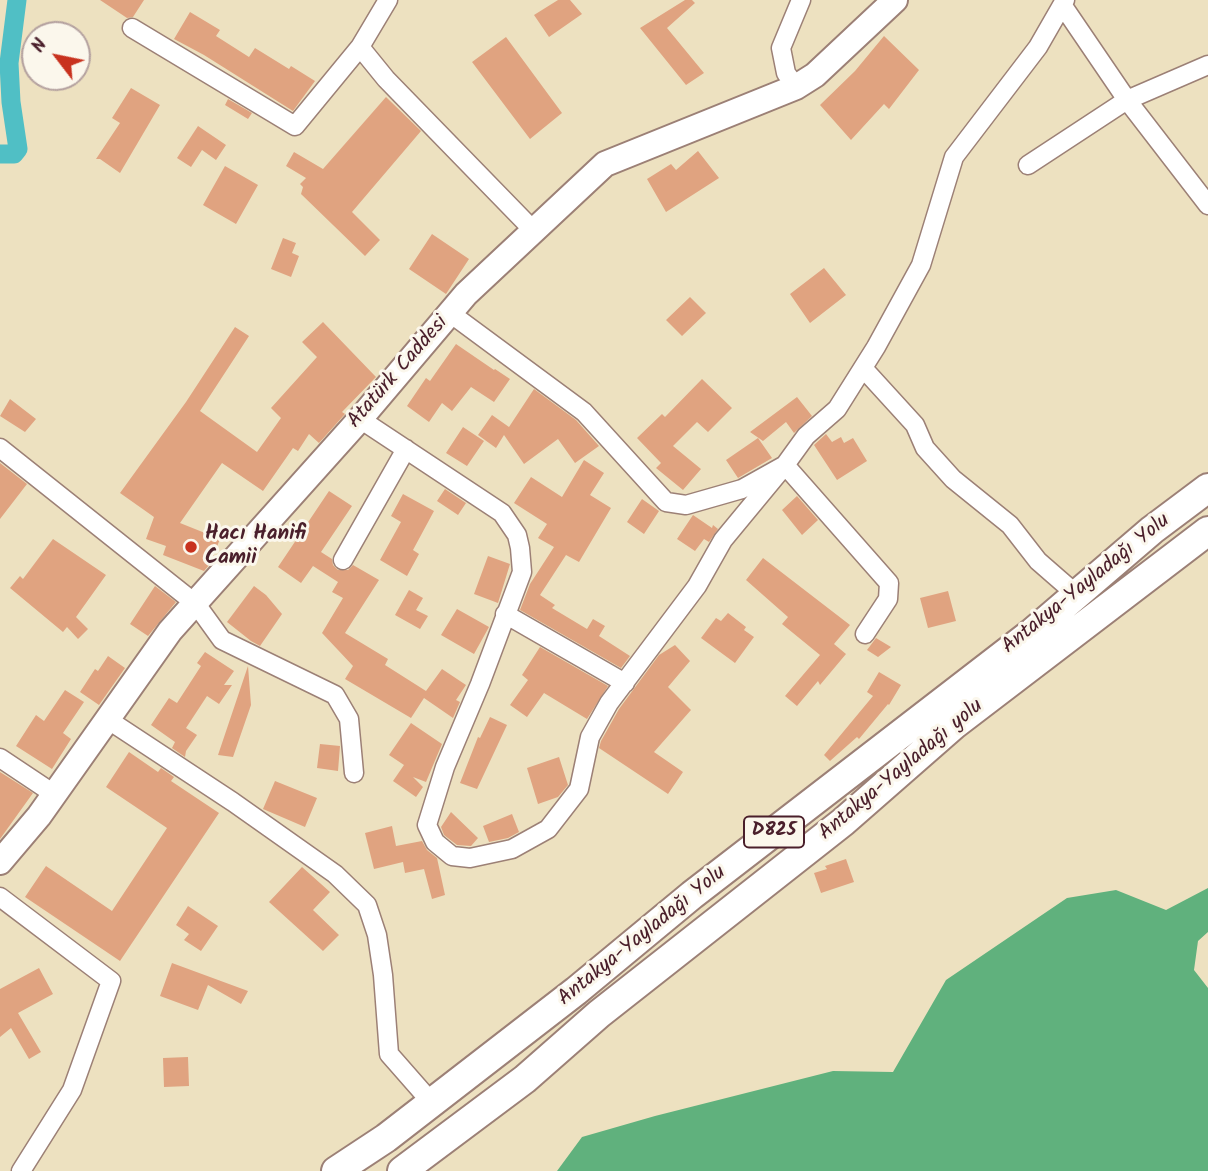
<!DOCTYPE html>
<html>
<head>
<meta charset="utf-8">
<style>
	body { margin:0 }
	#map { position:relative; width:1208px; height:1171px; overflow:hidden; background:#ede1c0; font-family:Kalam,sans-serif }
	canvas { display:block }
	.north { position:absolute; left:21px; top:21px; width:70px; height:70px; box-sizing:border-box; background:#fbf7ec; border:2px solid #b4a19f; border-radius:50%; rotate:302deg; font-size:19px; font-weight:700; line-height:28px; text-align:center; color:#4a1f2b }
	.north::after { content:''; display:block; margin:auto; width:24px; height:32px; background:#c8321e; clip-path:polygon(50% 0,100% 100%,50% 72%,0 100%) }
</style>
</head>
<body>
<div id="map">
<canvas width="1208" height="1171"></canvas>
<div class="north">N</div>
</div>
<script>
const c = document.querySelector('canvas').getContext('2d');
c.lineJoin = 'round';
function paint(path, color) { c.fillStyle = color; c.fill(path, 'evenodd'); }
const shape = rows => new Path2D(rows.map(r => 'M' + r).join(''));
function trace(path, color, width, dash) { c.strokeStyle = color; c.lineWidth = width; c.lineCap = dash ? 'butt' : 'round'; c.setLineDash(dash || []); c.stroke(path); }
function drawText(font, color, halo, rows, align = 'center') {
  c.font = font + ' Kalam,sans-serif'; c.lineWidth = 6; c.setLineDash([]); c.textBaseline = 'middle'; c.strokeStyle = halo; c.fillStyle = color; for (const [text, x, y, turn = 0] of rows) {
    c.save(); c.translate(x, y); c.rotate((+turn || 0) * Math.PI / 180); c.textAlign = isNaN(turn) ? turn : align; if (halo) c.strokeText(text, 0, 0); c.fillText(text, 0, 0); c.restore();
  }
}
const forest = shape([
	[1208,888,1208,932,1198,941,1194,970,1208,988,1208,1171,557,1171,582,1137,655,1116,833,1071,893,1072,946,980,1067,898,1116,890,1166,910]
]);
const canal = shape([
	[0,154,14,154,18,149,11,102,9,63,17,0]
]);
const building = shape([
	[100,0,144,0,133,17,127,18],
	[558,0,570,0,582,14,549,37,534,15],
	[685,0,692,0,695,3,667,28,704,73,686,85,640,28],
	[190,12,220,30,216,36,249,57,255,48,289,69,291,66,315,81,293,111,204,55,174,39],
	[884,36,919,70,889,109,884,104,851,140,820,105,855,71],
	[506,37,562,113,530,139,472,62],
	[131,88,160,105,120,173,100,159,96,159,120,123,112,118],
	[386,97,421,131,352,212,380,240,365,256,301,194,303,187,300,184,306,178,286,166,294,152,323,169],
	[228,99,252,113,248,119,225,105],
	[198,126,226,145,216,160,202,150,191,167,177,158],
	[698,151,719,178,666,212,647,179,671,164,676,170],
	[225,166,258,185,236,224,203,205],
	[432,234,469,259,446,294,409,269],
	[283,238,296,243,292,253,299,256,291,277,271,269],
	[824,268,846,295,810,323,790,294],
	[690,297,706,313,682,336,666,320],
	[323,322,376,377,342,412,345,414,319,443,309,434,298,451,293,448,263,491,222,463,180,523,220,539,210,564,204,571,163,555,166,546,146,539,154,517,120,493,186,402,235,327,249,336,200,411,257,452,281,418,271,408,317,357,302,342],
	[456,344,494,370,495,369,510,379,494,402,471,387,452,411,442,403,429,422,407,406,426,378,430,381],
	[702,379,732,408,708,432,697,422,673,446,701,469,683,490,656,468,661,463,637,438,662,414,665,417],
	[534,389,576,420,599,446,575,463,558,439,524,464,504,435,496,448,478,435,492,415,509,427],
	[797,397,812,416,794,433,786,422,763,441,750,432],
	[10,399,36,419,25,432,0,416],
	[463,427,484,441,467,466,446,453],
	[826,434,832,442,841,437,844,443,853,438,867,461,837,480,814,445],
	[758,438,772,458,738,478,726,460],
	[584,460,604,473,590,495,611,508,579,562,566,555,540,595,555,605,552,608,587,629,593,619,605,626,599,636,630,656,621,668,520,610,530,584,554,547,538,538,547,524,514,503,531,477,562,497],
	[0,463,27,484,0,519],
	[445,489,466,503,458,515,437,501],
	[329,491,352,506,321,552,332,559,333,565,338,570,348,570,353,565,379,580,345,633,388,659,385,665,426,691,442,669,466,685,456,700,460,702,453,718,424,698,411,718,345,679,353,666,322,633,343,598,332,592,338,582,313,566,301,583,278,567],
	[403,494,434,511,413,550,419,554,407,576,380,560,401,522,391,516],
	[797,496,818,520,802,535,782,510],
	[642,499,659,511,644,534,627,522],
	[693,515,712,528,713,525,718,529,709,542,704,539,695,551,677,539],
	[53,539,106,575,76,617,88,629,78,639,67,627,63,632,10,588,20,576,23,579],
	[488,556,510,564,498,603,474,594],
	[763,558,850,625,834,644,846,654,820,685,818,681,797,706,785,696,820,655,782,624,788,617,746,580],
	[155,586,176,602,148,636,130,624],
	[254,586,266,595,282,614,260,646,251,641,227,622],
	[409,590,423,598,416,610,428,616,420,629,395,615],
	[948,591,956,621,928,628,920,598],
	[457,609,489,627,474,654,441,635],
	[728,613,746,627,744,630,754,637,735,663,701,638,716,618,721,621],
	[876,638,891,647,878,657,867,650],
	[675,645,690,661,668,687,691,710,654,752,683,772,668,794,599,748,601,741,619,709,659,655],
	[540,647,608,686,587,719,544,693,527,717,510,705,528,680,522,675],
	[205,652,234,671,224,685,232,685,219,704,207,696,186,728,197,735,186,751,185,757,172,748,175,742,151,725,169,698,177,703,201,666,197,663],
	[108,656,125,668,99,705,80,692,95,669,98,671],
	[248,666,251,705,233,757,218,755],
	[879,672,901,685,889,705,888,704,859,739,857,737,830,761,824,755,873,696,867,692],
	[65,690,84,702,63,733,71,739,52,769,16,746,36,715,44,721],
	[490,717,507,725,477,789,460,783,478,737,480,738],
	[411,723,442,744,426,782,413,777,423,787,416,797,393,781,404,765,389,755],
	[320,744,340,746,338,771,317,768],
	[129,752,158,772,161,768,174,777,171,781,219,813,120,961,25,897,46,866,112,911,167,828,106,787],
	[559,757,568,785,558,797,538,804,527,768],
	[0,772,33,793,0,839],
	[275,781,317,798,305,827,263,809],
	[451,812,478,838,471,846,457,845,444,835,441,827],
	[512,814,519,832,508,838,489,842,483,826],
	[392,826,396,846,422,841,427,850,437,858,445,895,432,899,424,869,405,873,403,862,374,869,365,833],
	[846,859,854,882,821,893,814,873,827,869,825,866],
	[302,867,330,892,313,910,339,935,323,951,269,902],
	[188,906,218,926,201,951,184,940,189,934,176,925],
	[172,963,248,991,241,1004,208,985,198,1010,160,996],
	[39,968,53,994,18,1013,41,1052,29,1059,11,1028,0,1037,0,989],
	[188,1057,189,1086,164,1087,163,1058]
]);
const minor = shape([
	[1063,6,1127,100,1208,205],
	[132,28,295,126,360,47,388,0],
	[360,47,386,79,533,230],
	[796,87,786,73,781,48,801,0],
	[1028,165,1127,100,1208,65],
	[450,313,584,412,666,502,686,505,742,489,785,465,806,436,837,409,876,347,921,265,954,157,1038,47,1065,0],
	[863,368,915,425,925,448,953,479,1010,525,1038,561,1077,595],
	[360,419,502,513,517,535,520,548,522,572,480,684,445,767,427,825,435,842,452,856,470,858,512,849,548,829,579,789,590,737,609,703,697,586,723,540,785,465,889,583,888,599,865,634],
	[0,448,196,604,222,640,335,695,349,719,354,773],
	[343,560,406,449],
	[505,614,625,683],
	[107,719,233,802,335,874,367,905,377,935,383,975,389,1054,432,1103],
	[0,758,54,794],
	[0,897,111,981,72,1090,21,1171]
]);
const secondary = shape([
	[0,862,39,816,170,631,360,419,466,294,605,164,796,87,815,75,895,0]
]);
const trunk = shape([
	[336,1171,386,1138,576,991,692,895,1033,632,1152,530,1208,488],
	[402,1171,525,1079,599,1014,843,822,955,724,1208,531]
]);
const markers = [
	[191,547,7,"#c8321e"]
];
const shields = [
	[774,832,60]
];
const shieldNames = [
	["D825",774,832]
];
const streetNames = [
	["Atatürk Caddesi",399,373,-49],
	["Antakya-Yayladağı Yolu",1087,585,-39],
	["Antakya-Yayladağı yolu",902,771,-40],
	["Antakya-Yayladağı Yolu",643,937,-39]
];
const poiNames = [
	["Hacı Hanifi",205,535],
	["Camii",205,559]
];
paint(forest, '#60b17d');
trace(canal, '#50bfc5', 19);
paint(building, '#e0a380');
trace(minor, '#9c8076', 21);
trace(secondary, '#9c8076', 28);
trace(trunk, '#9c8076', 32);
trace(minor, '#fff', 18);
trace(secondary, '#fff', 24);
trace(trunk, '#fff', 28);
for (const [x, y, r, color] of markers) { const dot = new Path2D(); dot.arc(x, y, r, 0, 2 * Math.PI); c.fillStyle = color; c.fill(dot); trace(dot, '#fbf7ec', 2.5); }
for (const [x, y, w] of shields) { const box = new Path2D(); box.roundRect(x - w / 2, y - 15.5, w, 31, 5); c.fillStyle = '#fbf7ec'; c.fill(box); trace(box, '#4a1f2b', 2); }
drawText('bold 19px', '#4a1f2b', null, shieldNames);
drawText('21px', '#4a1f2b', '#fbf7ec', streetNames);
drawText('bold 21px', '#4a1f2b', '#fbf7ec', poiNames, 'left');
</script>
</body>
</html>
